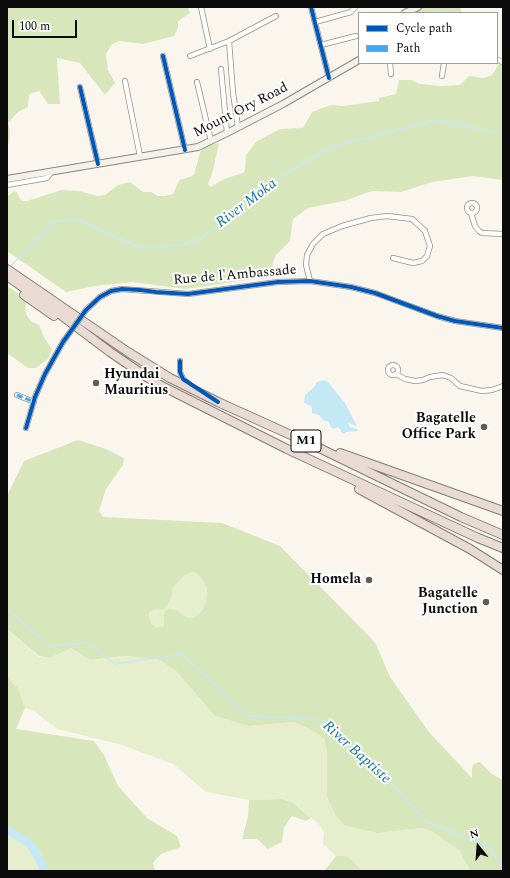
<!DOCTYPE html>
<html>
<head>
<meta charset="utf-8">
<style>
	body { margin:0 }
	#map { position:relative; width:510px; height:878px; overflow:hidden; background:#faf6ee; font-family:Spectral,serif }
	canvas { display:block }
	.frame { position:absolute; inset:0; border:8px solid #0b0b0b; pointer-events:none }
	.legend { position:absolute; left:358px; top:12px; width:140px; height:52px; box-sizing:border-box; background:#fff; border:1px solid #9d9d9d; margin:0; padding:5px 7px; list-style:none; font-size:12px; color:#0b0b0b }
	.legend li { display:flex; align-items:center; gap:8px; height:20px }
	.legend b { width:20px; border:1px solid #9d9d9d }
	.north { position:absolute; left:458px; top:826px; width:40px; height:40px; -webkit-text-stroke:3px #fff; paint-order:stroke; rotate:343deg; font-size:11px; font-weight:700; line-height:16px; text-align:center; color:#0b0b0b }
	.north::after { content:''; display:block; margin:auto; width:14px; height:18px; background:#0b0b0b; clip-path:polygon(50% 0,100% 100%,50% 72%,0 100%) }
	.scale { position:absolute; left:12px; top:20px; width:65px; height:18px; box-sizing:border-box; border:2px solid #0b0b0b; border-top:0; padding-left:5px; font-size:12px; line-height:14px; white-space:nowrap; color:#0b0b0b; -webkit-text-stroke:3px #fff; paint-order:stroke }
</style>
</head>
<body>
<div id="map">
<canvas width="510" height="878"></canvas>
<div class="frame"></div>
<ul class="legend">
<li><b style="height:5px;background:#0057b8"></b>Cycle path</li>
<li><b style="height:5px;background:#3fa9f5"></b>Path</li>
</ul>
<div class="north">N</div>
<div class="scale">100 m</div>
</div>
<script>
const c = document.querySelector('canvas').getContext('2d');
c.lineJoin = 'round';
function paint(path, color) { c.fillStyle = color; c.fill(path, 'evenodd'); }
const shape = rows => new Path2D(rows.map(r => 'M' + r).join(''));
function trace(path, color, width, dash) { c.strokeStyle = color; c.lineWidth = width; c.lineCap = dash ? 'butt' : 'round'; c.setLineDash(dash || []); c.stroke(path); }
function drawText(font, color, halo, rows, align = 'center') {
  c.font = font + ' Spectral,serif'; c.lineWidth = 4; c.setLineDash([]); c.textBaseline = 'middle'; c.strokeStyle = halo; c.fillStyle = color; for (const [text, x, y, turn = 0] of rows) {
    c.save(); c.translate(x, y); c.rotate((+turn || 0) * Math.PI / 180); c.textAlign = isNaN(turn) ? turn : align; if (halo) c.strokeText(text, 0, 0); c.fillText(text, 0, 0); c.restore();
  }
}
const green = shape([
	[193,572,197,574,204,582,207,589,206,601,203,609,198,615,191,618,187,617,177,610,164,615,164,626,156,627,152,625,149,617,149,613,155,609,162,610,172,595,173,587,185,575],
	[7,629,39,657,50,658,71,648,90,660,124,656,158,659,176,671,215,716,249,726,294,722,315,732,324,739,327,751,327,797,378,833,422,828,433,832,460,851,470,871,362,871,354,862,346,856,336,856,323,844,324,833,319,824,293,803,282,799,249,800,206,792,173,764,122,745,57,729,33,710,25,708,18,688,7,677],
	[7,827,20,834,40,852,45,868,41,871,7,871]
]);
const forest = shape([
	[7,7,188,7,190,13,178,21,178,28,174,36,143,44,119,41,112,44,106,54,108,70,115,83,105,95,80,63,57,58,60,104,48,104,39,91,32,93,29,95,28,107,18,112,8,123,10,131,9,143,7,146],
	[407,7,460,7,462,13,412,13],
	[500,62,503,63,503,180,473,176,432,182,401,192,372,191,344,201,308,208,293,219,290,241,275,256,271,272,260,278,185,289,133,282,95,286,66,292,7,251,7,197,14,191,17,192,20,199,23,201,27,201,62,190,79,191,98,196,105,195,118,185,130,182,143,192,151,192,158,196,165,196,173,194,178,183,180,180,192,176,194,174,201,150,204,147,219,143,212,174,209,181,208,184,211,187,224,179,243,173,245,170,246,155,256,142,280,129,303,128,312,112,331,105,343,106,379,101,379,98,396,94,399,80,412,80,419,84,442,86,460,85,469,76,484,78,492,75],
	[7,286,27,299,25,308,27,316,32,322,39,325,45,339,52,349,48,359,36,368,28,368,7,353],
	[78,440,106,449,124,458,123,465,106,489,99,511,103,517,222,523,280,546,368,635,376,644,390,677,429,732,472,778,472,767,474,764,478,762,481,763,492,774,503,780,503,871,470,871,460,851,433,832,422,828,378,833,344,825,336,816,327,797,327,751,324,739,315,732,294,722,249,726,215,716,176,671,158,659,124,656,90,660,71,648,50,658,39,656,7,629,7,496,24,461],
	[193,572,197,574,204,582,207,589,206,601,203,609,198,615,191,618,187,617,177,610,169,609,165,611,164,615,164,626,156,627,152,625,149,617,149,613,155,609,162,610,165,608,172,595,173,587,185,575],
	[7,677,18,688,25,708,16,729,94,741,104,755,118,786,147,818,177,836,181,847,161,854,153,863,155,871,41,871,45,868,40,852,20,834,7,827],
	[282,799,293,803,311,818,306,821,292,816,284,827,282,842,268,849,257,839,242,839,248,817,249,800],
	[336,856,346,856,354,862,362,871,324,871]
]);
const water = shape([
	[323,380,327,381,345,403,357,426,348,423,350,427,357,429,358,431,346,432,344,434,341,432,341,430,337,427,334,429,331,428,329,422,323,420,319,415,312,413,312,408,311,406,306,404,304,402,305,395,314,387,317,382]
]);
const stream = shape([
	[10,267,53,222,77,219,141,248,182,245,201,238,288,172,331,147,436,120,500,133,503,135],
	[7,609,50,646,87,643,115,664,182,654,249,716,323,720,386,778,427,822,489,847,503,869]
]);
const river = shape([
	[7,829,31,845,40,861,44,871]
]);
const street = shape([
	[201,7,210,49],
	[311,7,329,78],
	[315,22,351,12,355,7],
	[229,41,233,93,238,127],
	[321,45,356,36],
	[163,56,185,150],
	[190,56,229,41,276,16],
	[497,60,503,62],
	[390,63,391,74],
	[221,69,227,133],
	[442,76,444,63],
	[125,81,140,156],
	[197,82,211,141],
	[80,87,98,164],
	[7,185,47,178,52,171],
	'467 208a5 5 0 1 1 10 0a5 5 0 1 1-10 0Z',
	[471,213,475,226,479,231,482,233,503,234],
	[310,281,306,265,307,255,313,244,323,234,342,226,371,218,387,216,412,219,425,231,430,246,427,256,422,261,413,263,393,258],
	[86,310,100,297,111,291,122,289,188,294,278,282,310,281,351,287,375,293,437,316,455,321,503,328],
	[180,361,180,372,183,379,189,384],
	'388 370a5 5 0 1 1 10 0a5 5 0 1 1-10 0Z',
	[396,374,405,379,415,381,423,380,430,377,443,375,451,378,460,386,482,391,492,390,503,386],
	[17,395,34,402],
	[26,428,35,397,45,374,63,342]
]);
const secondary = shape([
	[405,13,418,7],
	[7,179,198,147,227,133,283,104,359,60]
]);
const highway = shape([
	[7,269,128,352,170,378,218,402,313,445,461,517,503,535],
	[7,276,45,303,110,352,154,382,287,449,478,538,503,548],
	[24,295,54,316],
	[340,453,503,511],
	[359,489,470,549,503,570]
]);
const streetBridge = shape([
	[63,342,86,310]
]);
const quiet = shape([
	[17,395,34,402]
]);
const cycleway = shape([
	[311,7,329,78],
	[163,56,185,150],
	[80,87,98,164],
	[180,361,180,372,183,379,218,402],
	[26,428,35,397,45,374,63,342,86,310,100,297,111,291,122,289,140,290,156,292,188,294,278,282,310,281,351,287,375,293,437,316,455,321,503,328]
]);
const markers = [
	[96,383,4,"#5f5d5a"],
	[484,427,4,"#5f5d5a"],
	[369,580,4,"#5f5d5a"],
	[486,602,4,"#5f5d5a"]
];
const shields = [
	[306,441,30]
];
const shieldNames = [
	["M1",306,441]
];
const streetNames = [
	["Mount Ory Road",241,111,-27],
	["Rue de l'Ambassade",235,276,-5]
];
const poiNames = [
	["Hyundai",104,375,"left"],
	["Mauritius",104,391,"left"],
	["Bagatelle",476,419],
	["Office Park",476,435],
	["Homela",361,580],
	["Bagatelle",478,594],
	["Junction",478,610]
];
const waterNames = [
	["River Moka",247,204,-37],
	["River Baptiste",356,753,42]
];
paint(green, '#e6eece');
paint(forest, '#d8e6bc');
paint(water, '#c5e9f4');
trace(stream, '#c5e9f4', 1.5);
trace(river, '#c5e9f4', 8);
trace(street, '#93918d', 6);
trace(secondary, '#898784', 8);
trace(highway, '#807e7a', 10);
trace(street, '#fefefc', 4.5);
trace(secondary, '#f4f1e8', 6);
trace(highway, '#e9dbd4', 8);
trace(streetBridge, '#93918d', 6, []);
trace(streetBridge, '#fefefc', 4.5);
trace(quiet, '#3fa9f5', 3, [6, 3]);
trace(cycleway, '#0057b8', 4);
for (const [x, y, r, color] of markers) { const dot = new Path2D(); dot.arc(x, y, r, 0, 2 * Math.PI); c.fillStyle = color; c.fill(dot); trace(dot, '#fff', 1.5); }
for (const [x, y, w] of shields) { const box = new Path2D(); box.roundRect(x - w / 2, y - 11, w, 22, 3); c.fillStyle = '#fff'; c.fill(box); trace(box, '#0b0b0b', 1); }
drawText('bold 13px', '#0b0b0b', null, shieldNames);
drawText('14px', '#0b0b0b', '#fff', streetNames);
drawText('bold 14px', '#0b0b0b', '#fff', poiNames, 'right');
drawText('italic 15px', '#15729c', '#fff', waterNames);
</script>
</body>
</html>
